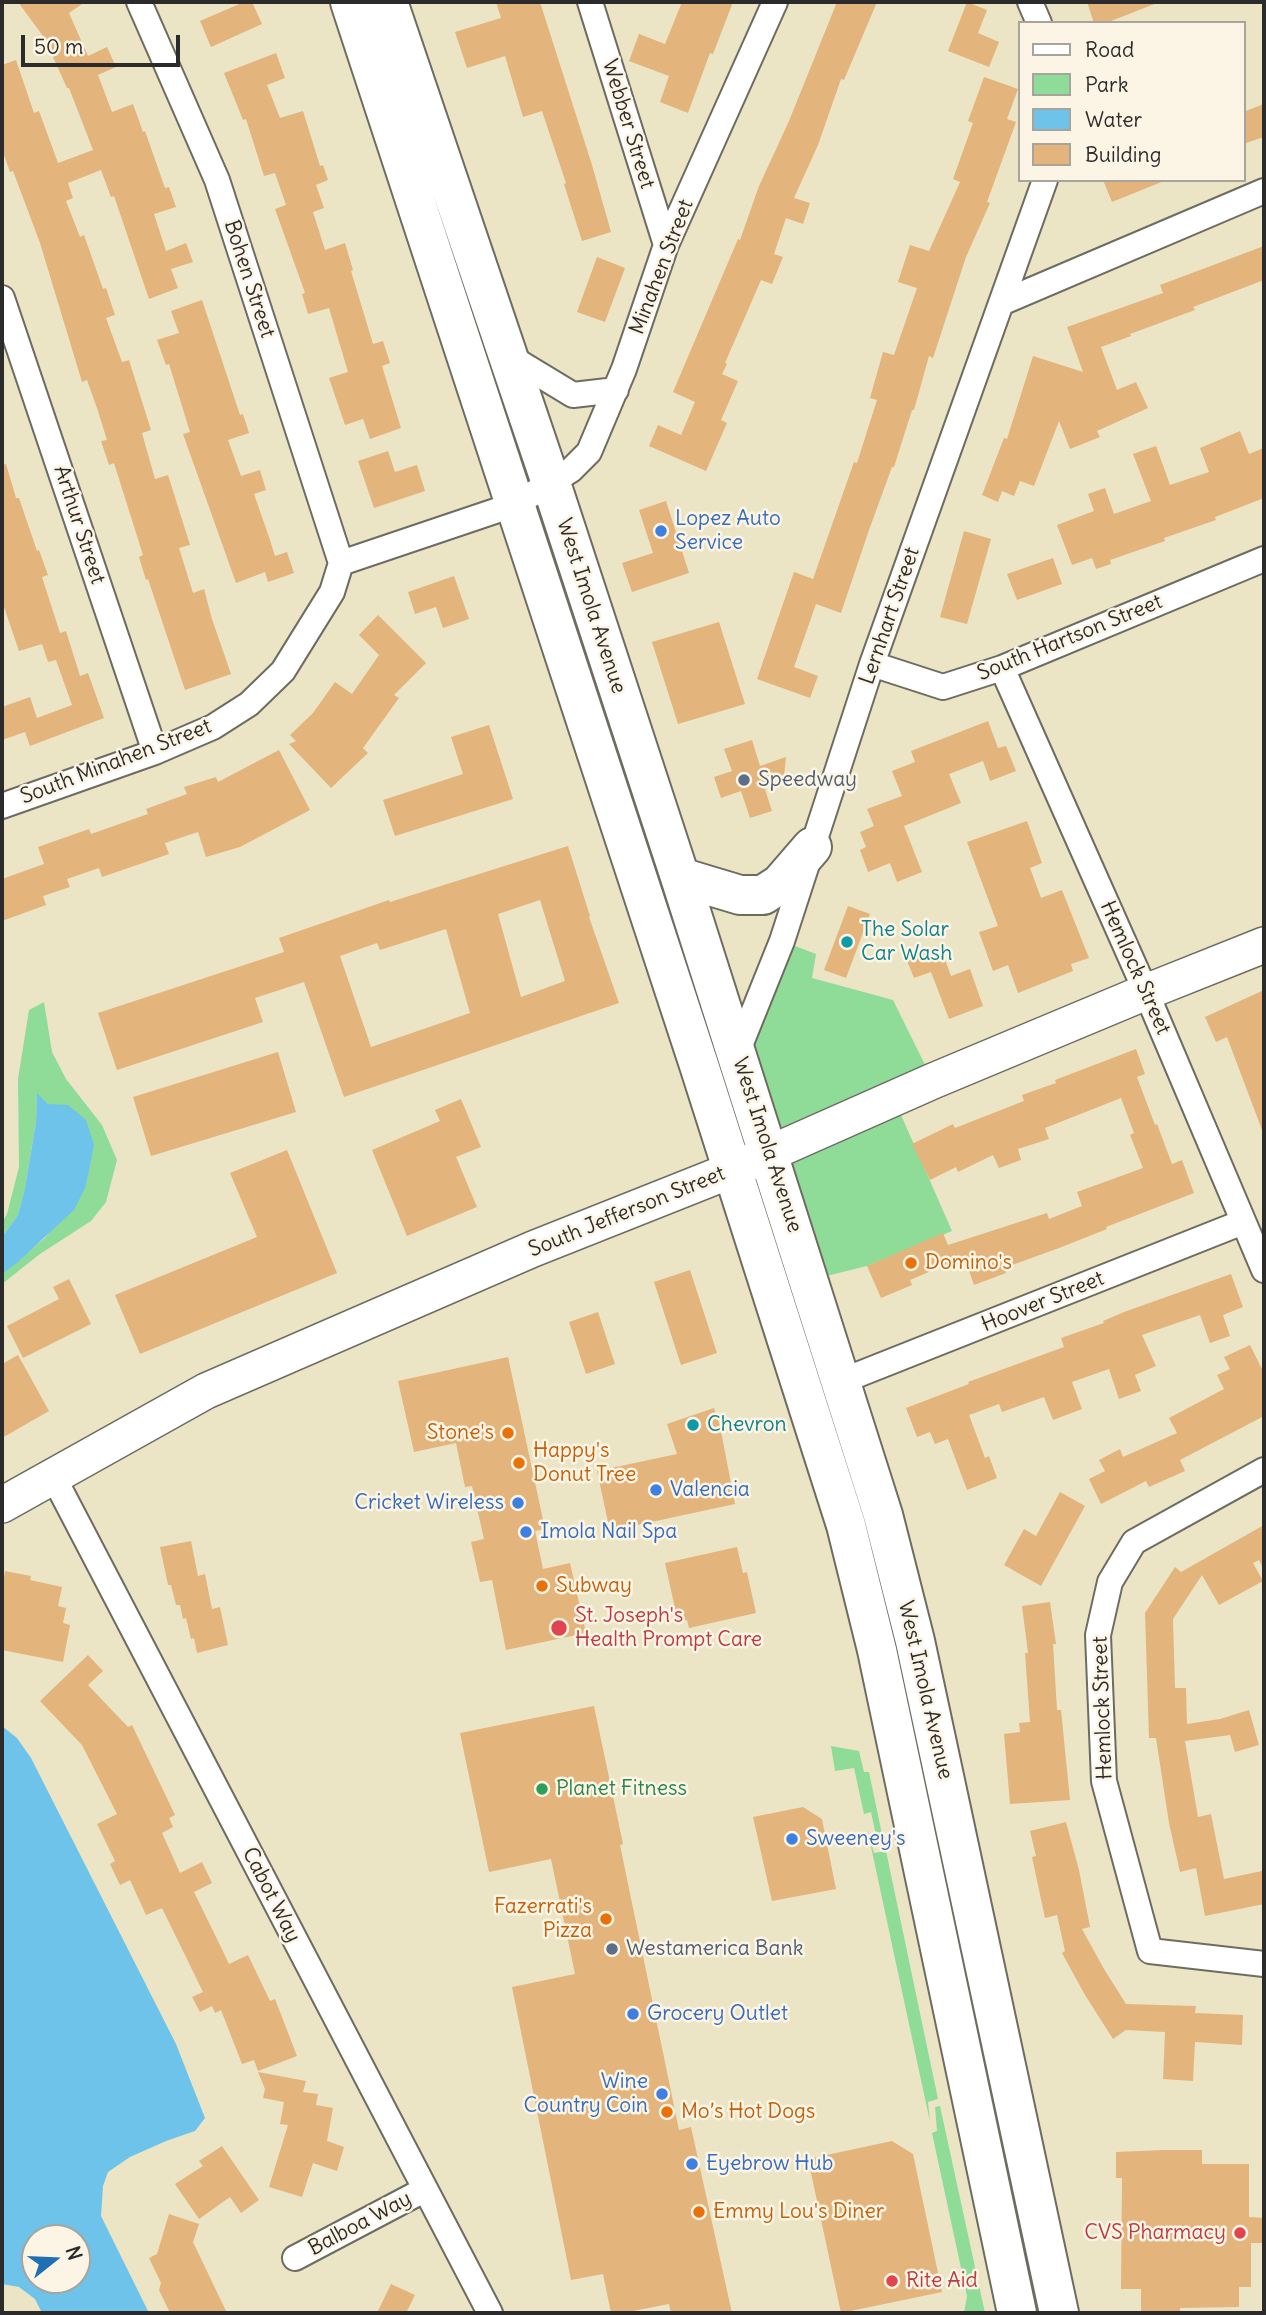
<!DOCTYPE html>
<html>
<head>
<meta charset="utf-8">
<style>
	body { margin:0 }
	#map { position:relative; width:1266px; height:2315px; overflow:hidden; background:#ebe5c6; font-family:Delius,sans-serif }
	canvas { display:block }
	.frame { position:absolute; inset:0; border:4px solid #2b2b2b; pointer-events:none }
	.legend { position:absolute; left:1018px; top:21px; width:228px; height:161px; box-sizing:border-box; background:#fcf5e5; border:2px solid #a8a49b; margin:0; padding:9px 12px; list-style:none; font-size:21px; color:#2b2b2b }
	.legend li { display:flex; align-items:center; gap:14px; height:35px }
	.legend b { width:35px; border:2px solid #a8a49b }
	.north { position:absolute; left:21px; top:2224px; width:70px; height:70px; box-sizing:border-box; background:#fcf5e5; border:2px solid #a8a49b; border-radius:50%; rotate:72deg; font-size:19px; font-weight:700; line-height:28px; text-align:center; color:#2b2b2b }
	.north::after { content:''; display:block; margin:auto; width:24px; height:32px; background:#1f6fb2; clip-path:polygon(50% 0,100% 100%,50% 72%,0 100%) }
	.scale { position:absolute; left:21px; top:35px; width:159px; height:32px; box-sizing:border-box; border:4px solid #2b2b2b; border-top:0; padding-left:9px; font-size:21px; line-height:24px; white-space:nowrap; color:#2b2b2b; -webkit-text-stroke:5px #fcf5e5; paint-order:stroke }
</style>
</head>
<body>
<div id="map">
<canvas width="1266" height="2315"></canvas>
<div class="frame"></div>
<ul class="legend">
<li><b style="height:9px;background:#fff"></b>Road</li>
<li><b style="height:19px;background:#8fdb98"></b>Park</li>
<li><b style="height:19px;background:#6ec3eb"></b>Water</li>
<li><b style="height:19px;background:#e3b47c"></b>Building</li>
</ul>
<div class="north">N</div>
<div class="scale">50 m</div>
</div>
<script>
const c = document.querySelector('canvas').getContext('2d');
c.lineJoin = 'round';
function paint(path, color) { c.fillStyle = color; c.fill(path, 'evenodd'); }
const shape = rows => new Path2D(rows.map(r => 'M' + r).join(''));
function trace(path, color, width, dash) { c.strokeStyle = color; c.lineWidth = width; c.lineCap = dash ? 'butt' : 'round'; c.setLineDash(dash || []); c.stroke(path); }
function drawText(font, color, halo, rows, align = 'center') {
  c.font = font + ' Delius,sans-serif'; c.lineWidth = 5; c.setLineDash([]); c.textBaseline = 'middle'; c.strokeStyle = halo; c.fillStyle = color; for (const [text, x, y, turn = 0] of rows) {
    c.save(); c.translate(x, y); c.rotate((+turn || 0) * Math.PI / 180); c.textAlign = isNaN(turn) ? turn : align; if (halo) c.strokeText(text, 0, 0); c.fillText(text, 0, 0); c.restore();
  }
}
const green = shape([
	[782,941,816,954,812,978,893,1000,933,1081,894,1099,952,1231,867,1266,810,1280,737,1053],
	[44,1002,52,1052,66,1079,102,1125,117,1160,106,1202,91,1221,40,1254,2,1284,2,1274,45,1238,86,1186,89,1168,48,1104,37,1094,36,1122,25,1188,18,1215,2,1237,2,1222,7,1214,19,1167,18,1079,29,1010],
	[831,1746,859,1751,864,1772,869,1772,884,1844,878,1845,871,1812,864,1814,854,1768,835,1771],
	[867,1828,874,1853,886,1851,938,2099,928,2102,930,2122],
	[940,2106,985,2313,964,2313,967,2296,932,2133,937,2131,935,2107]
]);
const water = shape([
	[37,1093,48,1104,68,1105,86,1120,94,1145,86,1186,74,1210,17,1263,2,1274,2,1237,18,1215,25,1188,36,1122],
	[2,1726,17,1738,31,1758,176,2044,205,2118,195,2131,166,2141,130,2157,108,2172,103,2186,101,2216,149,2313,42,2313,35,2299,19,2287,2,2284],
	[35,2238,77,2238,77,2280,35,2280]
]);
const building = shape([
	[18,2,85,2,69,13,88,56,107,47,116,67,98,75,112,112,133,104,143,132,145,131,165,188,169,187,176,207,154,214,166,251,186,243,193,262,171,269,178,288,149,299,114,196,111,197,101,170,68,183,73,198,66,201,80,237,84,235,103,289,106,288,115,315,106,318,122,362,129,360,151,430,142,433,155,479,168,475,190,545,179,548,193,593,204,589,212,619,231,674,185,690,148,579,146,580,139,557,143,555,114,463,109,465,101,441,107,440,98,411,87,380,82,382,40,243,13,171,10,172,2,149,2,65,16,60,34,113,39,111,58,163,93,150,69,88,67,88,49,48,51,47],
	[244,2,252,2,262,24,211,47,200,21],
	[496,2,540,2,592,165,611,232,582,241,564,184,566,183,542,111,523,117,505,56,467,68,455,32,501,18],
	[682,2,733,2,713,54,710,53,688,113,660,102,669,76,629,61,639,34,665,44],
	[837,2,877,2,844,80,841,79,818,145,794,198,810,203,803,224,786,218,774,254,783,257,772,284,761,280,725,363,727,364,722,374,738,381,721,420,727,423,706,471,649,446,658,425,681,435,695,402,673,392,738,239,740,240,759,186,789,121],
	[967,2,987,10,978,33,999,42,989,67,948,51],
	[1087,2,1157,2,1157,3,1106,23,1094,23],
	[276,53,285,78,267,85,280,118,303,111,320,166,323,165,328,180,316,185,324,208,313,212,325,250,345,243,353,270,351,271,373,344,383,341,390,363,382,366,401,428,370,439,363,419,345,425,329,378,348,372,329,308,308,314,302,294,305,293,275,209,286,205,275,173,264,176,246,119,243,120,224,73],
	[984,77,1018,89,1007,119,1016,122,987,202,990,203,966,257,933,358,929,356,914,410,912,410,894,467,892,467,869,530,841,613,816,604,794,667,818,676,810,698,757,679,794,572,813,579,854,462,857,463,877,400,870,398,883,352,894,355,917,288,898,282,910,245,929,251,960,182,953,179,973,123,968,121],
	[1264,104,1264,137,1243,144,1243,112],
	[1103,180,1164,180,1164,181,1112,202],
	[1264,246,1264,280,1193,307,1195,310,1130,334,1131,336,1101,347,1117,390,1136,382,1148,408,1097,431,1100,437,1070,449,1059,421,1034,486,1020,481,1014,496,1002,491,998,502,982,495,1004,438,1007,439,1033,356,1083,372,1067,327,1163,293,1160,285],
	[597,257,625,268,605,322,577,312],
	[202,300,240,415,243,414,249,433,228,440,241,476,260,470,266,490,254,494,269,537,275,556,287,552,294,573,268,582,265,572,236,583,183,434,190,432,169,364,166,365,157,340,179,333,171,311],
	[1240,431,1249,454,1264,448,1264,498,1215,517,1216,520,1164,538,1165,541,1110,560,1111,564,1096,569,1092,558,1072,565,1057,525,1094,511,1088,494,1105,488,1114,514,1151,501,1133,454,1156,446,1170,485,1209,472,1200,448],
	[388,451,395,472,417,465,425,491,374,508,358,461],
	[6,464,16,498,19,498,37,551,39,550,48,575,42,577,60,633,66,631,80,676,88,673,104,718,30,746,25,732,2,740,2,707,30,697,37,718,72,705,56,660,48,662,42,644,19,651,2,601,2,465],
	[666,501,689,573,632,592,622,563,653,553,639,510],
	[964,531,991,539,967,624,940,617],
	[1053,558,1062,584,1017,600,1007,574],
	[454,576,469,619,443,628,436,607,415,614,408,592],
	[378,615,426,663,394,695,399,698,363,748,368,753,331,788,289,744,296,741,290,735,313,713,335,682,352,694,379,655,359,635],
	[719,622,745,704,678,724,652,642],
	[988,721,998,748,1006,746,1016,771,990,781,983,761,949,774,961,803,904,826,922,872,897,882,890,863,868,872,860,850,866,847,860,832,874,826,867,809,902,796,892,771,915,762,911,751],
	[489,725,513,799,395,836,383,800,463,774,451,737],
	[752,740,760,766,786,757,784,776,763,783,772,811,750,818,741,791,721,798,714,777,732,771,724,749],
	[279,750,310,810,240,847,206,857,198,832,165,843,169,854,102,877,99,868,67,879,70,887,43,896,46,905,2,921,2,879,44,864,38,847,89,829,91,834,148,814,146,809,187,794,184,787,216,777,218,782],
	[1027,821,1042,863,1030,868,1041,898,1062,890,1089,958,1071,964,1073,971,1018,993,1008,965,993,971,979,932,998,926,967,842],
	[568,846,590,916,589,917,619,1003,344,1097,304,982,255,998,263,1022,117,1070,98,1013,284,952,279,938,389,900,390,902],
	[540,900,565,981,521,997,498,914],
	[446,929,470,1013,371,1047,340,956,377,943,380,950],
	[848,906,870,914,846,978,824,970],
	[940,946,951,976,970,969,983,1006,949,1019,931,972,914,978,906,958],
	[1264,990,1264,1129,1262,1130,1227,1037,1216,1042,1205,1017],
	[1136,1049,1145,1074,1137,1077,1155,1125,1157,1124,1172,1164,1182,1160,1194,1193,1106,1227,1107,1229,1059,1248,1004,1268,1006,1273,974,1285,964,1257,910,1280,912,1285,881,1298,867,1266,943,1233,948,1245,1047,1213,1049,1219,1082,1206,1077,1192,1143,1168,1130,1135,1134,1133,1121,1098,1045,1128,1049,1139,1018,1149,1021,1160,999,1168,993,1155,958,1172,956,1167,930,1180,912,1144,953,1124,955,1128,1024,1101,1022,1095,1056,1083,1055,1080],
	[278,1052,296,1112,151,1156,133,1097],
	[461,1099,481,1147,456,1157,477,1207,407,1236,372,1150,440,1121,435,1110],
	[287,1150,337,1273,140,1354,115,1295,257,1237,230,1173],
	[690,1270,717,1353,681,1365,654,1282],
	[1231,1274,1243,1307,1223,1315,1230,1336,1210,1343,1200,1315,1142,1335,1156,1366,1135,1375,1141,1391,1119,1399,1109,1369,1072,1382,1082,1409,1053,1420,1044,1397,1002,1412,999,1404,969,1415,985,1458,989,1456,997,1478,967,1490,948,1439,935,1444,930,1432,917,1437,906,1408,969,1384,968,1382,1064,1347,1061,1338,1104,1323,1103,1321,1124,1312],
	[69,1279,91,1324,23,1358,7,1326,59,1299,53,1287],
	[598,1312,615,1364,586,1374,569,1322],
	[1250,1345,1264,1373,1264,1416,1180,1460,1185,1471,1149,1487,1146,1481,1101,1504,1089,1479,1105,1471,1099,1460,1120,1449,1123,1457,1177,1433,1169,1418,1224,1389,1217,1375,1230,1369,1224,1357],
	[18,1355,49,1411,2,1438,2,1364],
	[508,1357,545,1529,535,1531,543,1569,570,1563,586,1633,506,1650,492,1580,480,1582,471,1542,484,1539,472,1486,465,1487,456,1443,414,1452,398,1381],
	[714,1408,720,1426,735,1504,614,1530,612,1521,608,1522,597,1471,677,1454,667,1424],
	[1060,1492,1085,1506,1041,1586,1004,1565,1024,1529,1036,1536],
	[1264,1525,1264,1570,1259,1560,1253,1563,1263,1581,1219,1605,1202,1575,1173,1619,1175,1688,1186,1688,1187,1724,1220,1719,1249,1710,1259,1745,1235,1752,1230,1735,1185,1741,1198,1817,1211,1814,1224,1879,1262,1871,1264,1881,1264,1904,1205,1916,1196,1868,1180,1872,1169,1823,1156,1738,1149,1738,1145,1613,1175,1567,1181,1572],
	[191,1541,198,1576,205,1574,212,1609,220,1607,228,1645,197,1653,194,1638,191,1639,186,1618,183,1619,180,1605,176,1605,171,1585,168,1585,160,1547],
	[737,1547,743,1573,747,1572,756,1613,689,1628,687,1620,678,1622,665,1563],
	[5,1571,31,1576,30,1580,62,1587,58,1606,66,1608,63,1623,70,1625,63,1662,2,1650,2,1589],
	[1050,1602,1056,1644,1053,1644,1057,1710,1061,1710,1070,1800,1010,1804,1004,1734,1020,1732,1019,1723,1030,1722,1025,1653,1028,1653,1022,1606],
	[88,1655,103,1671,88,1685,128,1727,132,1725,175,1815,169,1818,173,1827,162,1833,180,1873,202,1862,212,1883,194,1892,217,1939,229,1964,248,1955,270,2001,275,1999,297,2056,258,2071,254,2060,242,2064,221,2010,215,2013,212,2006,200,2012,192,1997,203,1992,162,1908,146,1915,130,1880,120,1885,110,1864,115,1861,97,1824,117,1814,82,1745,40,1701],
	[594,1706,623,1844,620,1845,679,2130,691,2127,732,2313,671,2313,669,2304,623,2313,611,2313,603,2274,571,2280,512,1987,575,1974,551,1859,489,1872,460,1733],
	[803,1807,822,1819,836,1889,772,1901,753,1817],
	[1066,1822,1079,1870,1090,1927,1082,1929,1104,1969,1126,2004,1196,2006,1195,2013,1243,2015,1242,2045,1195,2042,1193,2081,1163,2079,1165,2032,1126,2030,1113,2039,1085,1995,1062,1953,1065,1951,1057,1915,1045,1918,1032,1857,1036,1856,1030,1831],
	[258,2072,306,2081,303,2092,318,2094,316,2105,333,2108,327,2141,344,2147,337,2171,313,2163,302,2197,269,2187,288,2125,280,2124,284,2102,263,2098,265,2089],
	[892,2141,913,2154,942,2292,841,2313,808,2159],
	[222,2146,259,2200,241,2213,230,2197,199,2219,175,2184,203,2166,199,2161],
	[1164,2150,1202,2150,1202,2164,1249,2164,1249,2217,1264,2218,1264,2243,1251,2243,1251,2287,1239,2287,1239,2307,1180,2308,1180,2311,1141,2311,1141,2289,1121,2289,1122,2178,1116,2178,1116,2152],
	[169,2214,199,2224,193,2242,227,2313,170,2313,159,2290,161,2283,149,2258,157,2254],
	[391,2284,415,2295,406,2313,377,2313]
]);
const street = shape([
	[139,2,217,180,341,563],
	[590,2,666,245],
	[1030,2,1039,23],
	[2,298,155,752],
	[1001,303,1264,191],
	[507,355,573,395,616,390],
	[872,664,943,687,1002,668,1264,559],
	[1002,668,1146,992,1264,1270],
	[2,806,155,752,213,727,249,704,283,671,332,592,341,563,516,504,571,470,589,452,624,369,666,245,775,2],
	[737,1053,782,941,872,664,1045,180],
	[842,1381,1243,1222],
	[1264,1470,1134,1542,1110,1582,1098,1635,1104,1781,1150,1951,1264,1964],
	[53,1476,490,2313],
	[295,2258,424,2190]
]);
const secondary = shape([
	[2,1505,206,1391,533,1249,732,1170,933,1081,1146,992,1264,945]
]);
const primary = shape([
	[350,2,699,1065,846,1525,877,1650,1017,2313],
	[388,2,551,483,680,877,883,1515,915,1641,1059,2313],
	[680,877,740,895,763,895,780,884,812,847]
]);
const markers = [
	[661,531,7,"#3f7fe0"],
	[744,780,7,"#5c6f8a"],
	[847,942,7,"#0f9aa8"],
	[911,1263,7,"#e8710a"],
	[693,1425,7,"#0f9aa8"],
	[508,1433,7,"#e8710a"],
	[519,1463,7,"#e8710a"],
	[656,1490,7,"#3f7fe0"],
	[518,1503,7,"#3f7fe0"],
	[526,1532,7,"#3f7fe0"],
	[542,1586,7,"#e8710a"],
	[559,1628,9,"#e0444e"],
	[542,1789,7,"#2e9e5b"],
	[792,1839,7,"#3f7fe0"],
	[606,1919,7,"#e8710a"],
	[612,1949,7,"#5c6f8a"],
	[633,2014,7,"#3f7fe0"],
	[662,2094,7,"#3f7fe0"],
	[667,2112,7,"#e8710a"],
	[692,2164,7,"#3f7fe0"],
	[699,2212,7,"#e8710a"],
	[1240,2233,7,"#e0444e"],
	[892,2281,7,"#e0444e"]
];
const streetNames = [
	["Webber Street",628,124,73],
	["Minahen Street",662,267,-69],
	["Bohen Street",249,279,72],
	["Arthur Street",79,525,72],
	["West Imola Avenue",591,606,72],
	["Lernhart Street",890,616,-71],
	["South Hartson Street",1070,638,-22],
	["South Minahen Street",116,762,-21],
	["Hemlock Street",1135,968,66],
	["West Imola Avenue",767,1145,72],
	["South Jefferson Street",627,1212,-22],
	["Hoover Street",1043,1302,-22],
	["West Imola Avenue",925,1690,77],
	["Hemlock Street",1103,1708,-92],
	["Cabot Way",271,1895,63],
	["Balboa Way",360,2224,-28]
];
const shopNames = [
	["Lopez Auto",675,519],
	["Service",675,543],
	["Valencia",670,1490],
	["Cricket Wireless",504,1503,"right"],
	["Imola Nail Spa",540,1532],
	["Sweeney's",806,1839],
	["Grocery Outlet",647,2014],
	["Wine",648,2082,"right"],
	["Country Coin",648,2106,"right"],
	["Eyebrow Hub",706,2164]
];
const serviceNames = [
	["Speedway",758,780],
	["Westamerica Bank",626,1949]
];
const cultureNames = [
	["The Solar",861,930],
	["Car Wash",861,954],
	["Chevron",707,1425]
];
const foodNames = [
	["Domino's",925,1263],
	["Stone's",494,1433,"right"],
	["Happy's",533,1451],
	["Donut Tree",533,1475],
	["Subway",556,1586],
	["Fazerrati's",592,1907,"right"],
	["Pizza",592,1931,"right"],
	["Mo’s Hot Dogs",681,2112],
	["Emmy Lou's Diner",713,2212]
];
const healthNames = [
	["St. Joseph's",575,1616],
	["Health Prompt Care",575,1640],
	["CVS Pharmacy",1226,2233,"right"],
	["Rite Aid",906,2281]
];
const leisureNames = [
	["Planet Fitness",556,1789]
];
paint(green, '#8fdb98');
paint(water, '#6ec3eb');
paint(building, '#e3b47c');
trace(street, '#6e6c61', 28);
trace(secondary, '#6e6c61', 38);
trace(primary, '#6e6c61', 42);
trace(street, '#fff', 24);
trace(secondary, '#fff', 35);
trace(primary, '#fff', 38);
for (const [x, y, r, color] of markers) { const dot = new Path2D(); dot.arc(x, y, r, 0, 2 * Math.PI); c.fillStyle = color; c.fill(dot); trace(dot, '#fcf5e5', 2.5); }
drawText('21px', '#2b2b2b', '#fcf5e5', streetNames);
drawText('21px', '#366cbe', '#fcf5e5', shopNames, 'left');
drawText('21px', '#4e5e75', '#fcf5e5', serviceNames, 'left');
drawText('21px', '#0d838f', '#fcf5e5', cultureNames, 'left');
drawText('21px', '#c56008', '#fcf5e5', foodNames, 'left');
drawText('21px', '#be3a42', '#fcf5e5', healthNames, 'left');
drawText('21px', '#27864d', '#fcf5e5', leisureNames, 'left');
</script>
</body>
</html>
